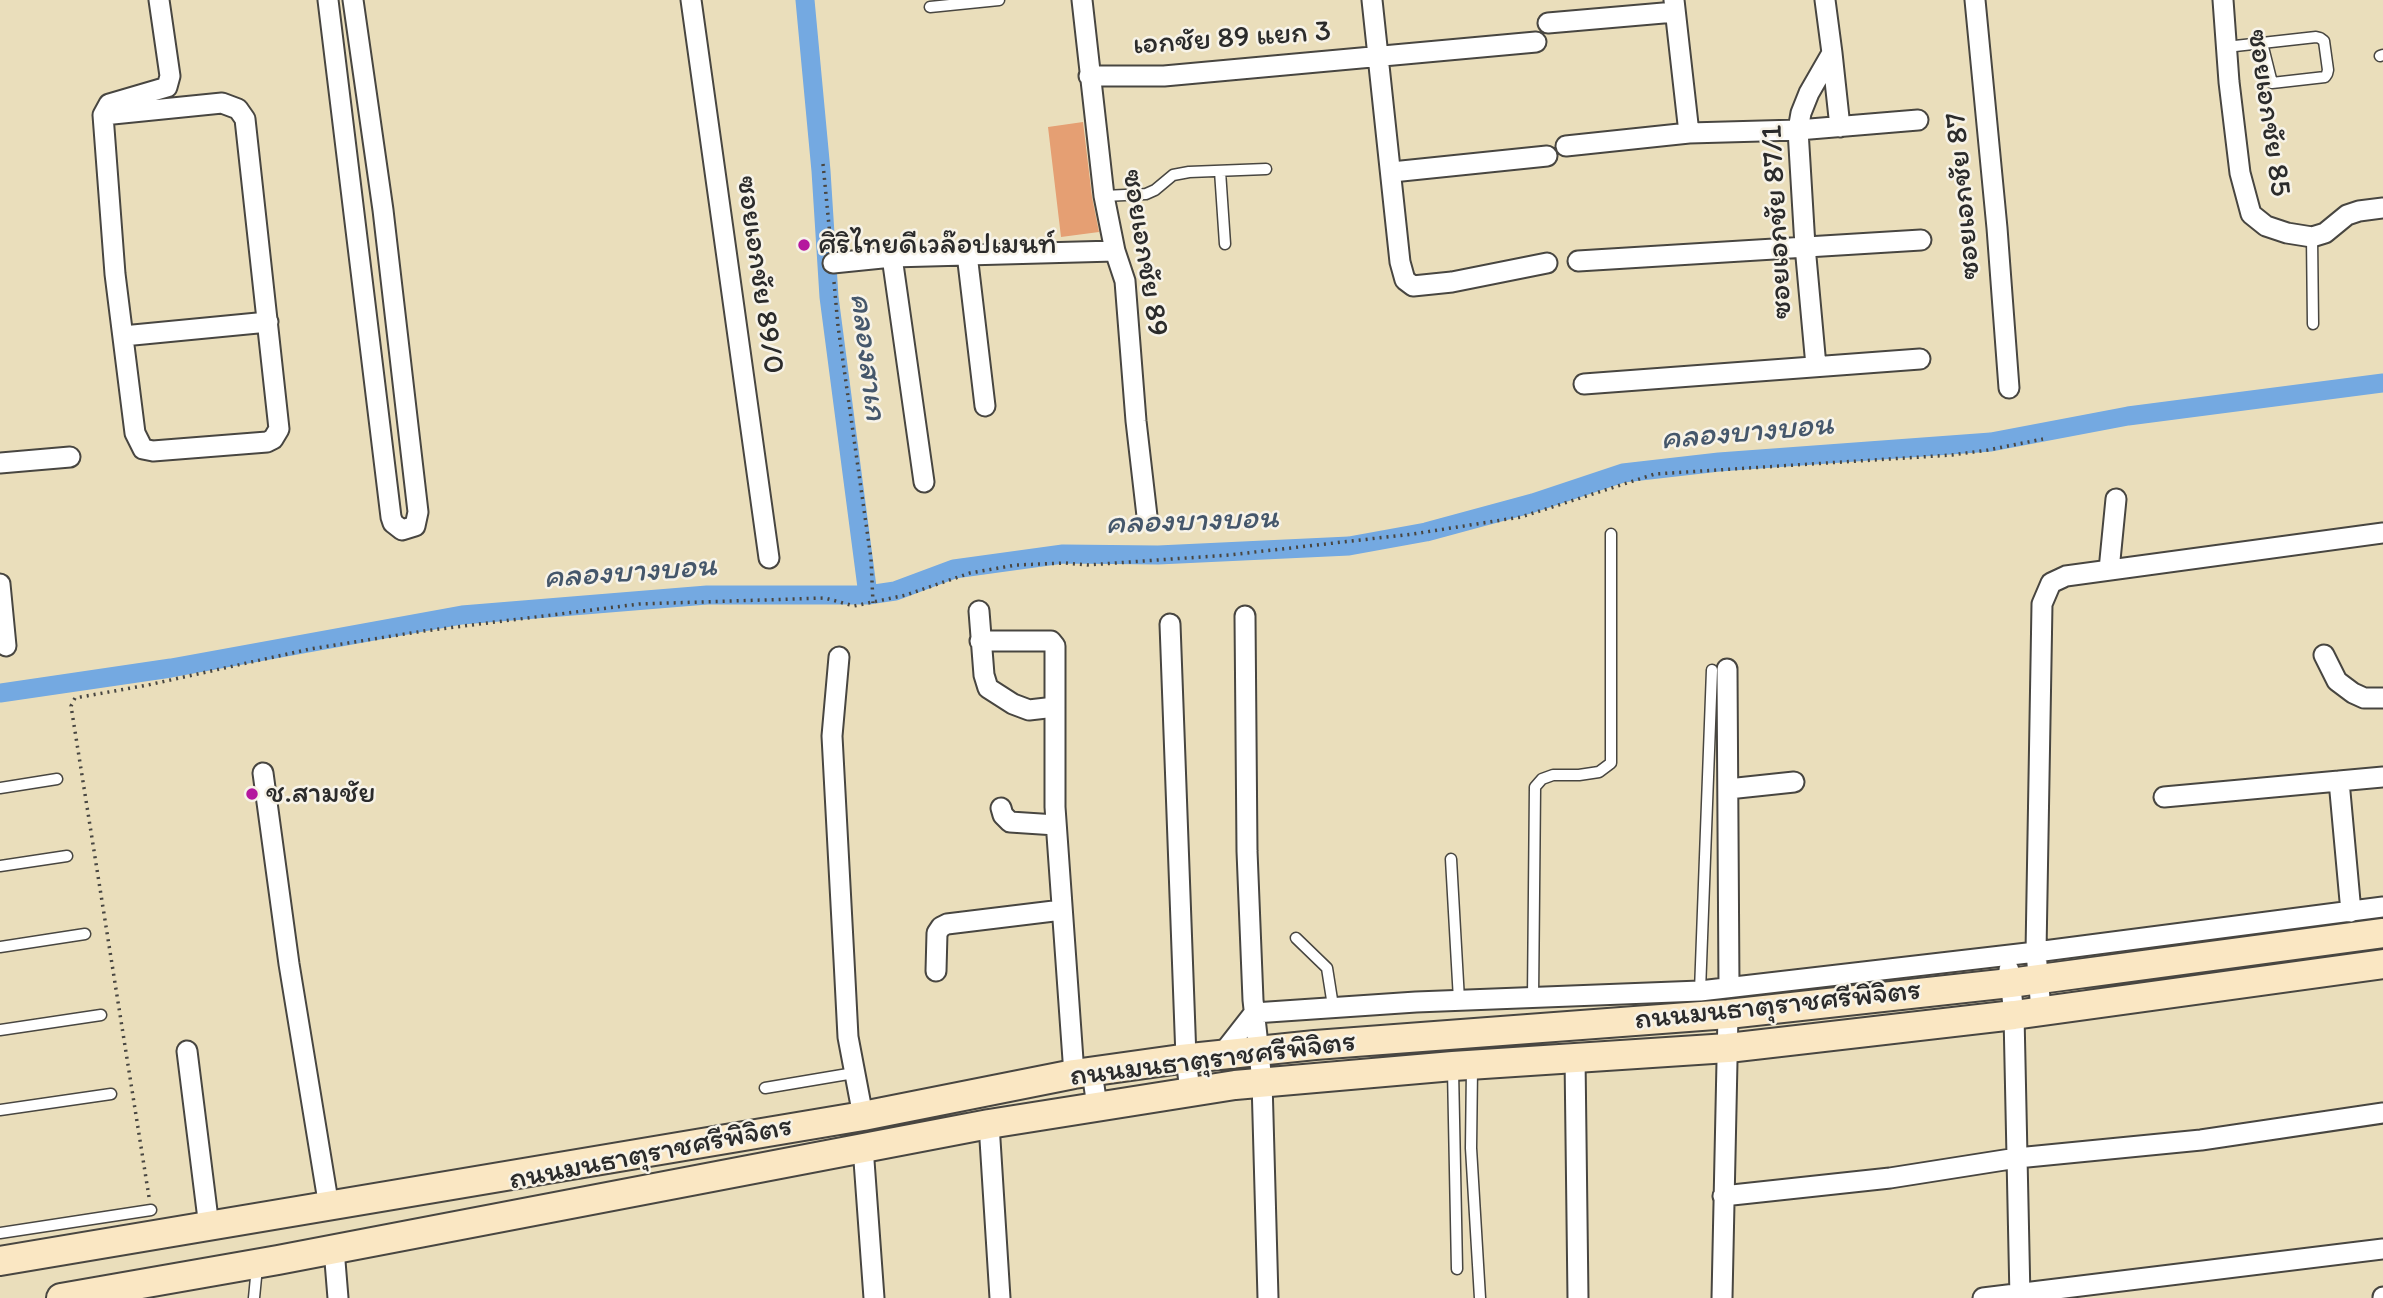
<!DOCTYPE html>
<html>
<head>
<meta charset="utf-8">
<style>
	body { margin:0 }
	canvas { display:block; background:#eadebb }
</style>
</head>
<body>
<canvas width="2383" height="1298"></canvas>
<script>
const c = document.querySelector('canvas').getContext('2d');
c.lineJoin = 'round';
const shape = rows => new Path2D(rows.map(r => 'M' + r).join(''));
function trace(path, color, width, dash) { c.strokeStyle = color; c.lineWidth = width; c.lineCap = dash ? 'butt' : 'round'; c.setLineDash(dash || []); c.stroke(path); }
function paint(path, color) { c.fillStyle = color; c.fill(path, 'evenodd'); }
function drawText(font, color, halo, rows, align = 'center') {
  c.font = font + ' Itim,"Playpen Sans Thai",sans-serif'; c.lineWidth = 5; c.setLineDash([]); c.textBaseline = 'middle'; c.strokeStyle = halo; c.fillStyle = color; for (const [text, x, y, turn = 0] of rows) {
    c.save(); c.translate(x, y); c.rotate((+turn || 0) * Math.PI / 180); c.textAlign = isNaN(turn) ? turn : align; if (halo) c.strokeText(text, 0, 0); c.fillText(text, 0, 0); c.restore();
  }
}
const canal = shape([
	[805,0,821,171,829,297,868,595],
	[0,693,171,668,462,615,707,595,868,595,895,591,954,569,1063,554,1158,555,1349,546,1426,532,1533,503,1623,473,1719,462,1991,442,2128,416,2383,383]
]);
const building = shape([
	[1083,122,1092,197,1099,232,1061,237,1048,127]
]);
const path = shape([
	[823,164,831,246],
	[834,282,838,326,871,559,873,603],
	[149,1197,71,706,75,698,148,685,310,649,424,631,639,604,825,598,854,606,906,595,970,573,1016,565,1065,563,1087,565,1229,555,1413,534,1521,517,1655,474,1952,455,1988,450,2043,439]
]);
const lane = shape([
	[930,7,999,0],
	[2226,47,2316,37,2320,38,2324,41,2328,70,2327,74,2325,77,2272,83,2262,43],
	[2380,56,2383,55],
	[1220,171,1225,244],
	[1104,196,1146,194,1155,190,1173,175,1189,172,1266,169],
	[2312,237,2313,324],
	[0,788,57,779],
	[1451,859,1459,1000],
	[0,866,67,856],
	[1296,938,1327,968,1333,1006],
	[0,947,85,934],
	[1700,991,1712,670],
	[1533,998,1535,787,1542,779,1553,775,1579,775,1599,772,1611,763,1611,534],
	[0,1030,101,1015],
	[1472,1068,1471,1148,1480,1298],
	[1453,1070,1457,1269],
	[765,1088,854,1073],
	[0,1110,111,1094],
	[0,1233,151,1210],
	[254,1298,257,1267]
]);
const street = shape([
	[328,0,391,517,393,523,402,530,415,526,418,512,383,210,353,0],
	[691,0,769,558],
	[1082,0,1104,196,1115,251,1125,281,1136,421,1147,516],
	[1372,0,1400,262,1405,280,1413,286,1452,282,1547,263],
	[1674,0,1689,133],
	[1975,0,1997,228,2009,388],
	[2223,0,2229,82,2240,173,2251,214,2266,226,2287,233,2312,237,2325,233,2347,215,2359,211,2383,208],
	[1548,23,1675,12],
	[1832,53,1840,127],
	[1089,76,1164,76,1536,42],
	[103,115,222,103,238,109,245,119,279,429,273,439,267,442,153,451,143,449,135,433,115,274,103,115,109,104,167,87,170,76,159,0],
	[1566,146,1689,133,1798,130,1918,120],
	[1392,172,1547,156],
	[967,254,985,406],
	[892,257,924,482],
	[1578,261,1921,240],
	[833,263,892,257,1115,251],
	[123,336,268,322],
	[1816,366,1805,246,1798,130,1801,113,1809,93,1832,53,1825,0],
	[1584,384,1920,359],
	[0,463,70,457],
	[2109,570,2116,499],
	[0,584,6,646],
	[979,611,984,675,988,688,1013,704,1029,710,1055,707],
	[1245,616,1247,851,1253,1000,1262,1081,1268,1298],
	[1170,624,1186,1058,1190,1091],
	[980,641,1051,641,1055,646,1055,807,1074,1074],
	[2324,655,2337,681,2353,693,2364,698,2383,698],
	[839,657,832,736,844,960,848,1037,863,1116],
	[1727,669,1729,987],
	[263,773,289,964,329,1207],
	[2339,781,2351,912],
	[1728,789,1794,782],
	[2164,797,2383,777],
	[1001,808,1003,815,1010,822,1056,825],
	[2009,970,2014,1015,2020,1298],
	[936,971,937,933,941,927,947,924,1062,910],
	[2041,1010,2036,952,2042,604,2051,583,2066,576,2383,533],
	[187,1051,209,1227],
	[1222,1054,1254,1013,1416,1002,1700,991,2036,952,2383,907],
	[1575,1057,1578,1298],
	[1092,1072,1097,1106],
	[989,1124,1000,1298],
	[863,1147,874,1298],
	[1723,1196,1890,1178,2017,1158,2201,1140,2383,1113],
	[334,1249,338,1298],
	[1722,1298,1728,1014],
	[1983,1298,2383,1249],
	[2383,1298,2383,1297]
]);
const secondary = shape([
	[0,1261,863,1116,1074,1074,1181,1059,1315,1045,1728,1014,2010,983,2383,933],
	[61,1298,278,1260,989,1124,1235,1085,1453,1066,1728,1048,2014,1015,2383,964]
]);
const markers = [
	[804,245,7,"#b5179e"],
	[252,794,7,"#b5179e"]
];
const streetNames = [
	["เอกชัย 89 แยก 3",1232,39,-4],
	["ซอยเอกชัย 85",2268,113,82],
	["ซอยเอกชัย 87",1964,196,-95],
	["ซอยเอกชัย 87/1",1778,222,-93],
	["ซอยเอกชัย 89",1144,253,81],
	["ซอยเอกชัย 89/0",759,275,82],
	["ถนนมนธาตุราชศรีพิจิตร",1778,1006,-6],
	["ถนนมนธาตุราชศรีพิจิตร",1213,1060,-7],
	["ถนนมนธาตุราชศรีพิจิตร",651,1154,-11]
];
const poiNames = [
	["ศิริไทยดีเวล๊อปเมนท์",818,245],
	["ช.สามชัย",266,794]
];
const waterNames = [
	["คลองสาเก",867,357,83],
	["คลองบางบอน",1747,433,-5],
	["คลองบางบอน",1192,522,-2],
	["คลองบางบอน",630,573,-4]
];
trace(canal, '#74a9e1', 19);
paint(building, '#e59f73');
trace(lane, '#484641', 13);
trace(street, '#484641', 23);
trace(secondary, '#484641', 32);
trace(path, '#484641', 3.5, [2, 5]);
trace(lane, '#fff', 10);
trace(street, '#fff', 19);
trace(secondary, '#fae7c3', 28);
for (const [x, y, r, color] of markers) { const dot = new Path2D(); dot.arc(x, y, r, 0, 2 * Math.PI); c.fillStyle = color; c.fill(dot); trace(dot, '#f7f3e8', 2.5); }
drawText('30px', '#2b2b2b', '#f7f3e8', streetNames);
drawText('30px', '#2b2b2b', '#f7f3e8', poiNames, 'left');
drawText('italic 32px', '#45576b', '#f7f3e8', waterNames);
</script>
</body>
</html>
